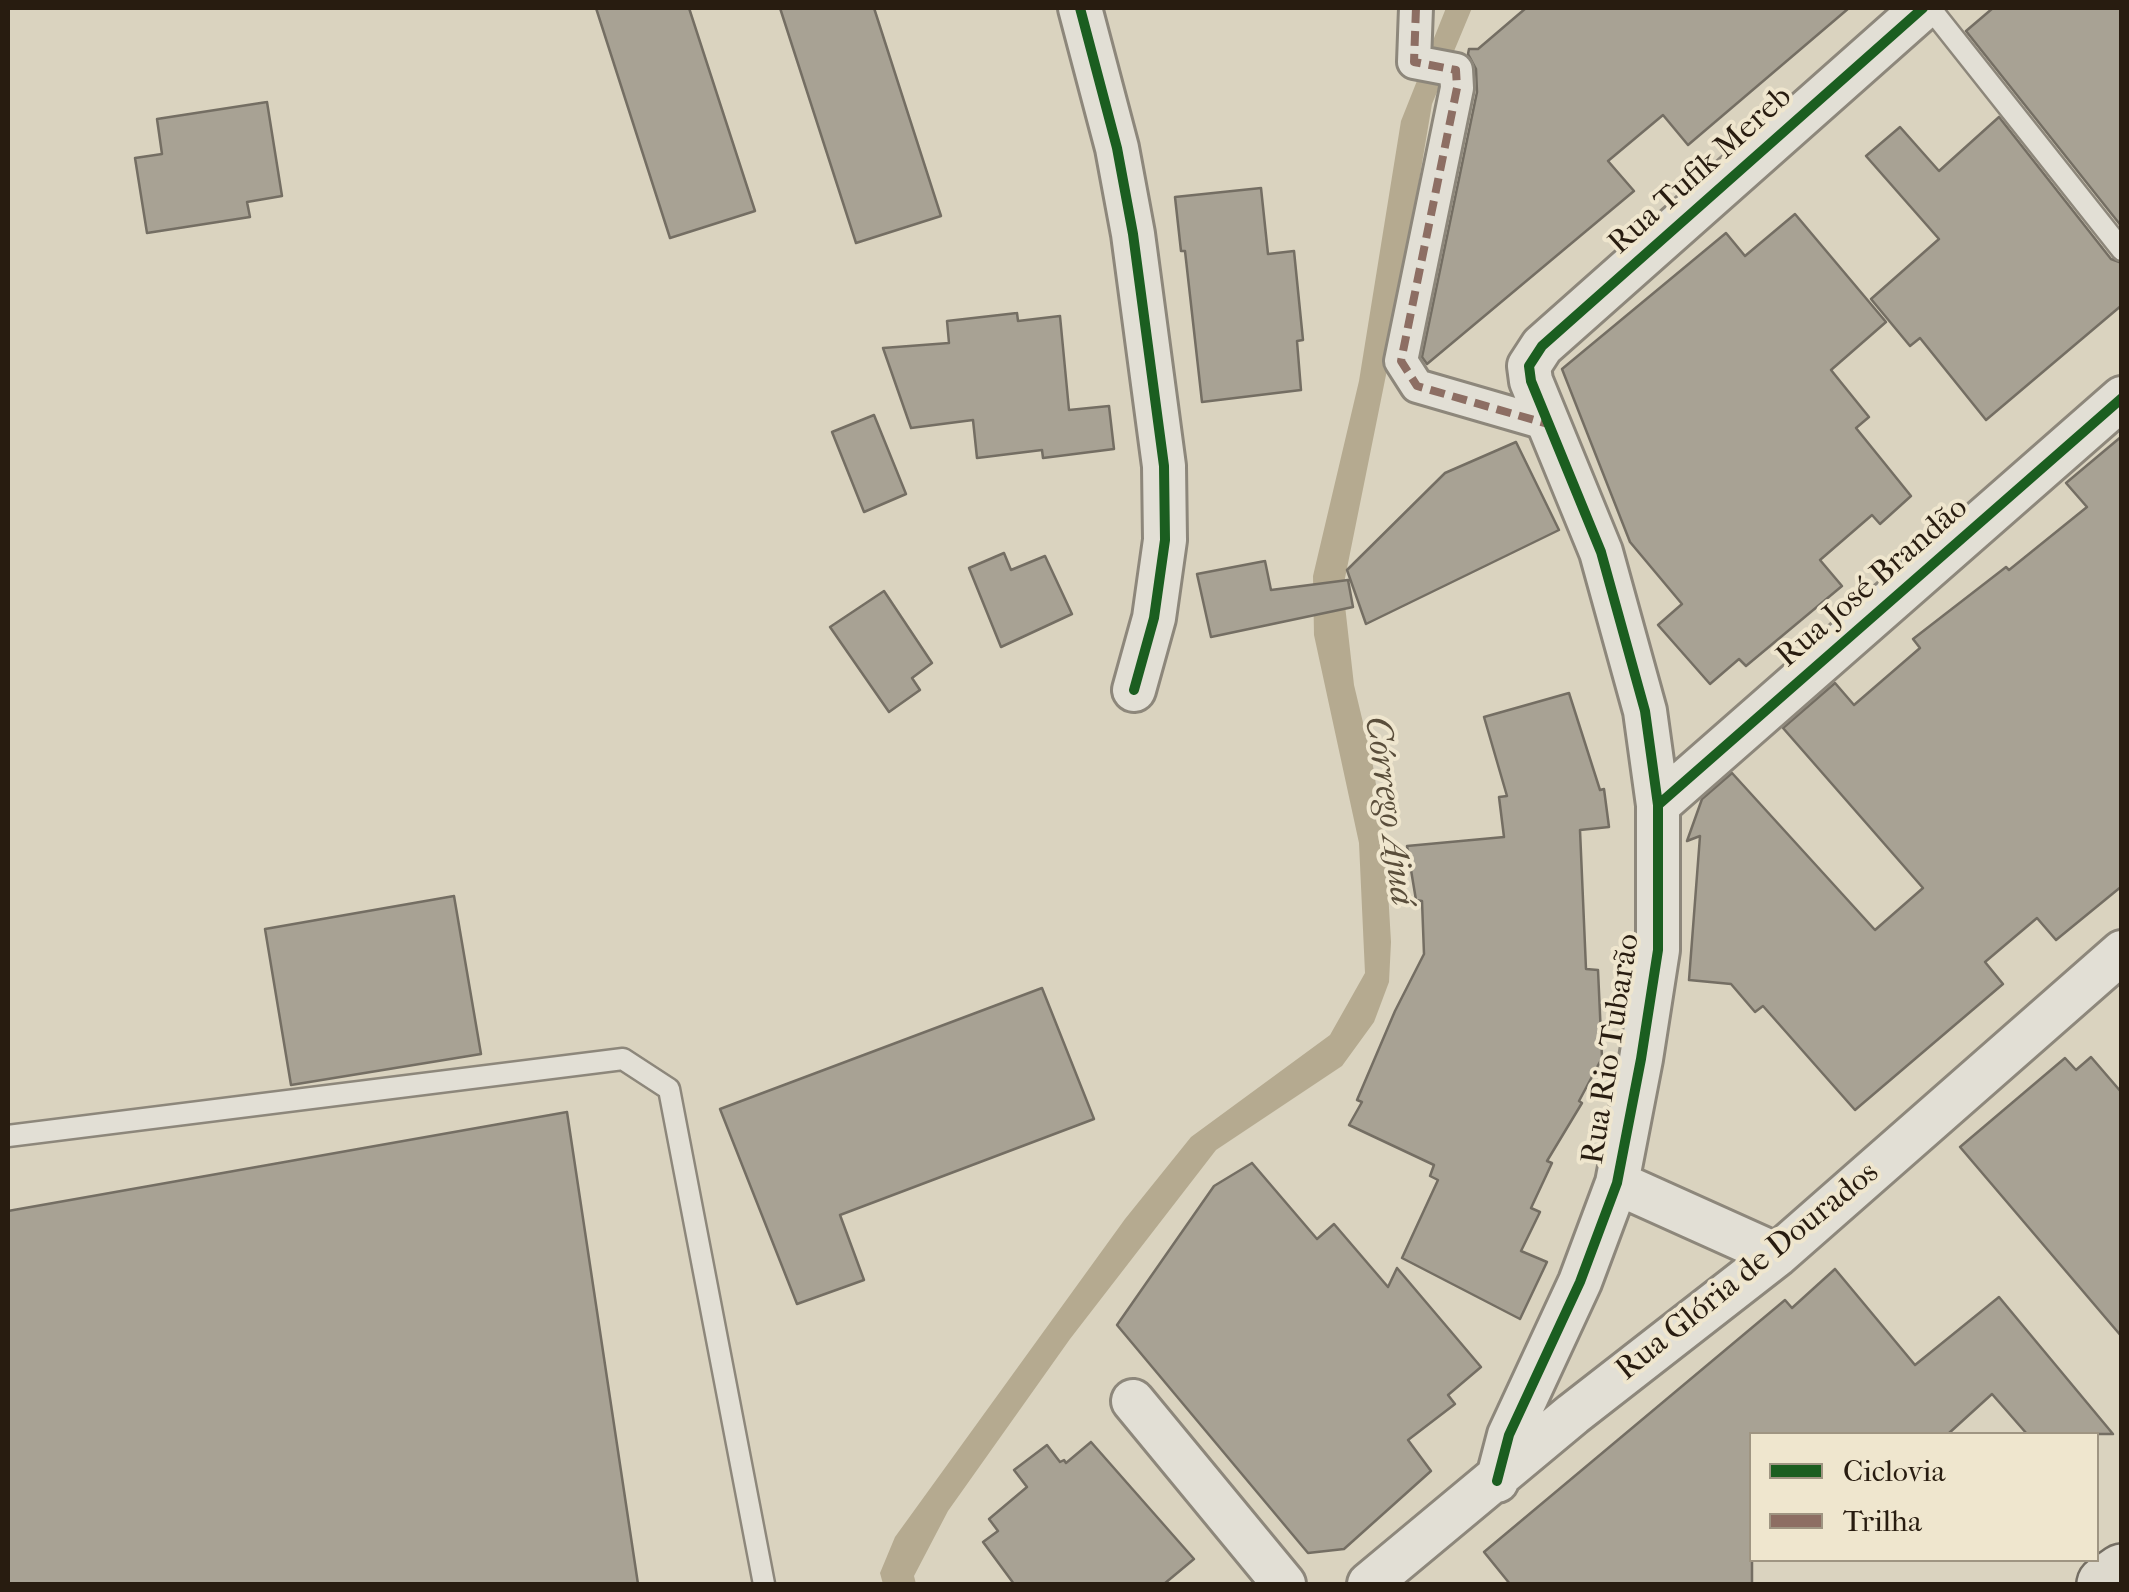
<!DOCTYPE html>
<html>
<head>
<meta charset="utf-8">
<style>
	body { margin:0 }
	#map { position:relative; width:2129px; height:1592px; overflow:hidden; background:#dad3bf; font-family:"IM FELL French Canon",serif }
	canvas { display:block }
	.frame { position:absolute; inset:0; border:10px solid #281c10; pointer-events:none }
	.legend { position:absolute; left:1749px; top:1432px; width:350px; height:130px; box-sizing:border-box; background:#efe6ce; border:2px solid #9f9582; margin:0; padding:12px 18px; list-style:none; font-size:30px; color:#281c10 }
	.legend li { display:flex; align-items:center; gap:20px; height:50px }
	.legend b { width:50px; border:2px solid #9f9582 }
</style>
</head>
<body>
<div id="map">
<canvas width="2129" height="1592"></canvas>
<div class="frame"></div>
<ul class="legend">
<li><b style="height:12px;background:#1b5e20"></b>Ciclovia</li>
<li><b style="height:12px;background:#8d6e63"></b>Trilha</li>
</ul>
</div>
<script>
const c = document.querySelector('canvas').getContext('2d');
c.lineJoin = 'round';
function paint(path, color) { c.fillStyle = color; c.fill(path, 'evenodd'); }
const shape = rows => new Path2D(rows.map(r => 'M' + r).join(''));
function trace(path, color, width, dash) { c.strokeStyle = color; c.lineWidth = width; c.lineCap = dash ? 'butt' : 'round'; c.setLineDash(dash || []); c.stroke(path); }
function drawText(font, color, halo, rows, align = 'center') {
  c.font = font + ' "IM FELL French Canon",serif'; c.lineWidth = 8; c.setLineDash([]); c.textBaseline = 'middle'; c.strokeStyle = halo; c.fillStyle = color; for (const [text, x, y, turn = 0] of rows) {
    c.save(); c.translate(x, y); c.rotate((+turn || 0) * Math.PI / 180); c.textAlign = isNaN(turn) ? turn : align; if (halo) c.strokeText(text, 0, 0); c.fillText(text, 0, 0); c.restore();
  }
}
const water = shape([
	[1446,8,1472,8,1432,104,1387,370,1343,588,1354,685,1372,760,1385,840,1391,942,1389,982,1374,1022,1342,1066,1216,1150,1070,1339,948,1511,914,1576,916,1584,883,1584,880,1573,895,1537,1125,1219,1191,1137,1330,1035,1365,973,1359,843,1314,635,1313,576,1359,381,1401,121]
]);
const building = shape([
	[596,8,689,8,755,211,670,238,596,8],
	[780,8,874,8,941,216,856,243,780,8],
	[1526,8,1849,8,1688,145,1663,115,1608,161,1634,191,1427,364,1422,357,1477,92,1476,69,1468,54,1469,49,1478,49,1526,8],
	[1993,8,2122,8,2122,227,1966,31,1993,8],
	[267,102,282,196,247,202,250,217,147,233,135,158,162,154,157,119,267,102],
	[1999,117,2111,259,2122,263,2122,305,1986,420,1920,338,1910,346,1871,299,1939,239,1866,156,1900,127,1939,171,1999,117],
	[1261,188,1268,254,1294,251,1303,340,1297,341,1301,390,1202,402,1185,251,1181,251,1175,197,1261,188],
	[1795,214,1886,322,1831,370,1869,417,1856,428,1911,496,1880,524,1872,515,1820,560,1842,586,1746,666,1739,659,1710,684,1658,625,1682,604,1630,542,1562,369,1726,233,1745,256,1795,214],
	[1017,313,1018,321,1060,316,1069,410,1109,406,1114,449,1043,458,1042,450,977,458,973,420,911,428,883,348,949,343,947,321,1017,313],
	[874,415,906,494,864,512,832,432,874,415],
	[2122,436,2122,886,2056,940,2037,918,1985,962,2003,984,1855,1110,1763,1006,1755,1012,1731,984,1689,980,1700,836,1687,841,1702,799,1732,773,1875,930,1923,888,1783,728,1835,683,1854,705,1920,648,1913,639,2006,567,2009,570,2087,507,2066,483,2122,436],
	[1516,442,1559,530,1366,624,1347,570,1445,473,1516,442],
	[1004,553,1011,570,1045,556,1072,614,1001,647,969,568,1004,553],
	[1265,561,1271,590,1348,580,1353,607,1211,637,1197,574,1265,561],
	[884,591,932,663,912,678,920,690,889,712,830,627,884,591],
	[1569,693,1600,790,1604,789,1609,827,1580,830,1586,969,1598,970,1602,1058,1579,1101,1582,1103,1547,1161,1552,1163,1531,1208,1540,1212,1521,1251,1547,1262,1520,1319,1402,1258,1438,1180,1430,1176,1434,1165,1349,1125,1362,1102,1357,1100,1395,1011,1424,954,1422,901,1416,900,1407,846,1504,837,1499,797,1507,796,1484,717,1569,693],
	[454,896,481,1054,291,1085,265,929,454,896],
	[1042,988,1094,1119,840,1215,864,1280,797,1304,720,1109,1042,988],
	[2091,1057,2122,1093,2122,1337,1960,1147,2065,1058,2076,1070,2091,1057],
	[567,1112,638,1584,8,1584,8,1211,567,1112],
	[1252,1163,1317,1239,1334,1224,1388,1287,1397,1268,1481,1367,1448,1395,1455,1404,1408,1440,1431,1471,1344,1549,1308,1553,1117,1325,1214,1186,1252,1163],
	[1835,1269,1915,1365,1999,1297,2113,1434,2027,1434,1992,1394,1948,1434,1752,1434,1752,1584,1510,1584,1484,1552,1785,1300,1792,1308,1835,1269],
	[1091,1442,1194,1559,1164,1584,1014,1584,983,1542,998,1531,989,1519,1027,1487,1014,1470,1047,1445,1060,1462,1064,1460,1066,1463,1091,1442]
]);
const service = shape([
	[1930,8,2122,250],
	[8,1136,623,1059,669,1089,764,1584]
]);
const pedestrian = shape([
	[1416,8,1414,62,1456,70,1457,88,1401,361,1417,386,1548,424]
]);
const minor = shape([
	[1080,8,1117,148,1133,234,1164,466,1165,540,1154,618,1134,690],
	[1658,805,2122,398],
	[1617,1183,1777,1255],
	[1133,1401,1284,1584],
	[1497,1481,1509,1435,1580,1282,1617,1183,1641,1059,1658,950,1658,805,1645,711,1601,552,1531,381,1529,366,1542,346,1923,8],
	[1369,1584,1573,1414,1777,1255,2122,952]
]);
const primary = shape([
	[2105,1584,2122,1572]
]);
const quiet = shape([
	[1416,8,1414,62,1456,70,1457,88,1401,361,1417,386,1548,424]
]);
const cycleway = shape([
	[1080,8,1117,148,1133,234,1164,466,1165,540,1154,618,1134,690],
	[1658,805,2122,398],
	[1497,1481,1509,1435,1580,1282,1617,1183,1641,1059,1658,950,1658,805,1645,711,1601,552,1531,381,1529,366,1542,346,1923,8]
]);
const streetNames = [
	["Rua Tufik Mereb",1701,171,-42],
	["Rua José Brandão",1873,583,-41],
	["Rua Rio Tubarão",1612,1049,-81],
	["Rua Glória de Dourados",1748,1272,-39]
];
const waterNames = [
	["Córrego Ajuá",1388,811,82]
];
paint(water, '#b5aa90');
paint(building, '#a8a294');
trace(building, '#746e63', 2.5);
trace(service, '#8d877b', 25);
trace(pedestrian, '#8d877b', 38);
trace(minor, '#8d877b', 48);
trace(primary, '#746e63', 60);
trace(service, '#e2dfd5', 20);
trace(pedestrian, '#e2dfd5', 32);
trace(minor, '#e2dfd5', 42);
trace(primary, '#ddd9cd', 55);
trace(quiet, '#8d6e63', 8, [15, 8]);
trace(cycleway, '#1b5e20', 10);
drawText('32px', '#281c10', '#efe6ce', streetNames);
drawText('italic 35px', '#5a4e3b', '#efe6ce', waterNames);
</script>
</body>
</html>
